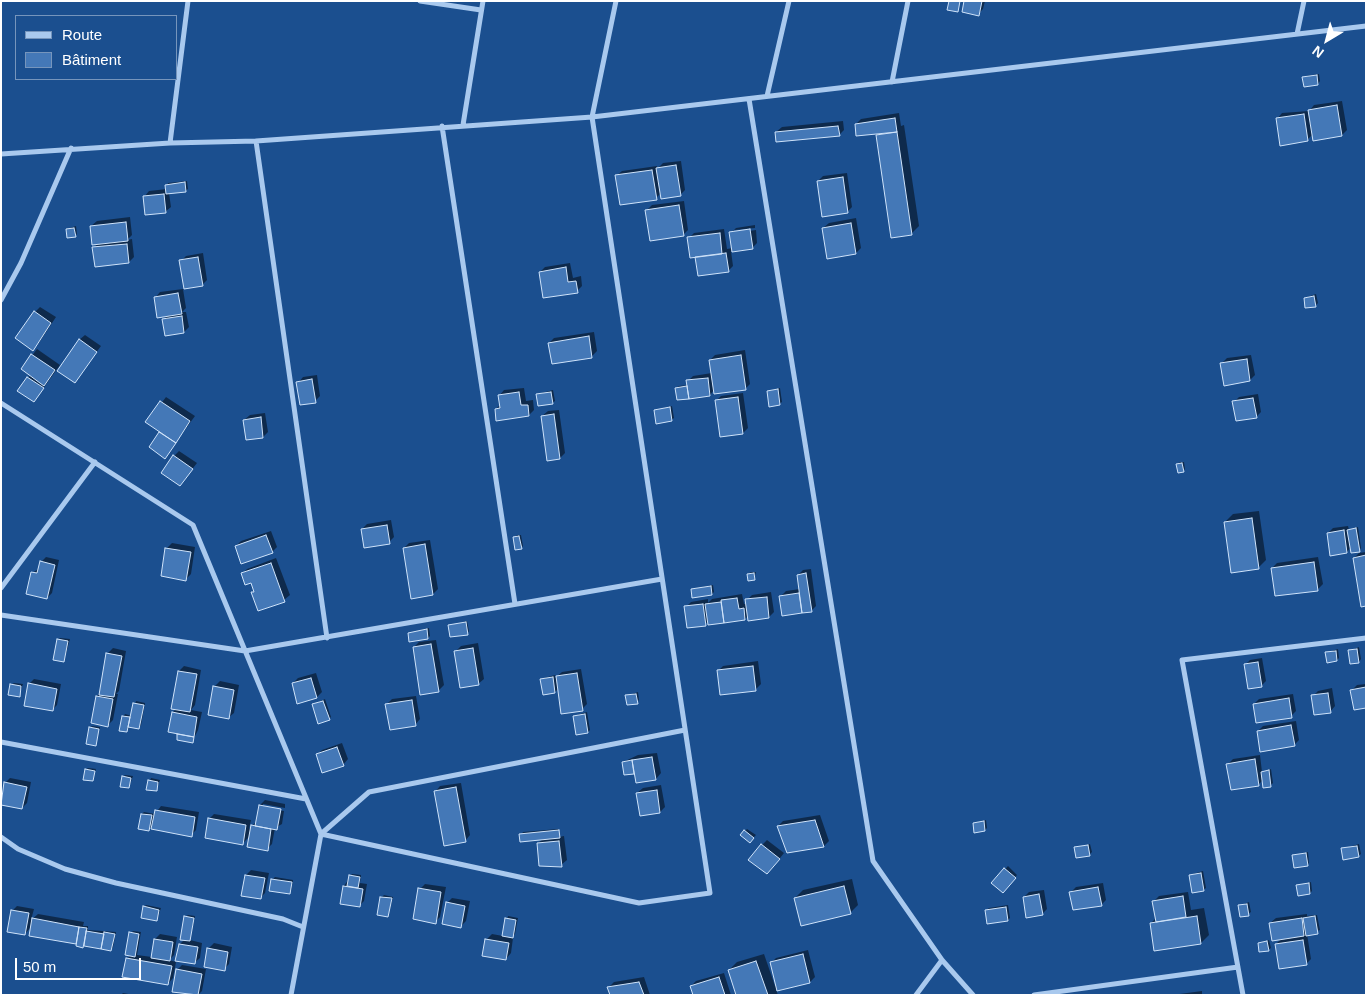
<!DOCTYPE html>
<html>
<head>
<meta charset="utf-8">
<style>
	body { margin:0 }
	#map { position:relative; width:1367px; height:996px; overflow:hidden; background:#1b4f8f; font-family:Helvetica,sans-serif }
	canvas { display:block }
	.frame { position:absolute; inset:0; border:2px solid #fff; pointer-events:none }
	.legend { position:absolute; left:15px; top:15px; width:162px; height:65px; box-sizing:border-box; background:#1b4f8f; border:1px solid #7695bc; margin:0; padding:6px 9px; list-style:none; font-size:15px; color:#fff }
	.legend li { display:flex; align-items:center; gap:10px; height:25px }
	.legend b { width:25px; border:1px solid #7695bc }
	.north { position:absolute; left:1302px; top:15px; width:50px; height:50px; -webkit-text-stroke:4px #1b4f8f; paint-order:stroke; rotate:217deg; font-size:14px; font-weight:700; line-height:20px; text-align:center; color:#fff }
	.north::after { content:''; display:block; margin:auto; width:18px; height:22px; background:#fff; clip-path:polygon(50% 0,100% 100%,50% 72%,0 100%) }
	.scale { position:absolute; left:15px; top:958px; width:126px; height:22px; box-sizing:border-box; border:2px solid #fff; border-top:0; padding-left:6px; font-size:15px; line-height:18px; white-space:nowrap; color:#fff; -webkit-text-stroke:4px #1b4f8f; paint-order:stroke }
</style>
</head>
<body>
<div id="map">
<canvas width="1367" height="996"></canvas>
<div class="frame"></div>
<ul class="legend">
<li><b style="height:6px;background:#a9c9ee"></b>Route</li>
<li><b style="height:14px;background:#4478b7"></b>Bâtiment</li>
</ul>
<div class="north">N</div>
<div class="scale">50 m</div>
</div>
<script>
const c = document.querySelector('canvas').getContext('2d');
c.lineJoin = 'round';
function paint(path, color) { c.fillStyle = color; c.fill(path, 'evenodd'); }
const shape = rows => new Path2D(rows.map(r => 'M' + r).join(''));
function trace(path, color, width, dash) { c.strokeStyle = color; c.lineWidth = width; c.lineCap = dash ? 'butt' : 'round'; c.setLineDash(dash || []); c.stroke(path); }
const shadow = shape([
	[965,1,985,1,983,9,978,14],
	[1319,74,1320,81,1318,84,1305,86,1304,78,1306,76],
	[1342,101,1347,130,1342,135,1313,134,1307,140,1277,119,1282,113,1309,111,1314,105],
	[899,113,901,126,904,125,919,226,911,234,892,237,876,132,856,124,861,119],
	[843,121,844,130,839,135,776,132,782,127],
	[681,161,685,190,680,195,661,193,656,198,616,176,622,171,657,166,657,169,663,163],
	[847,173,852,207,847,212,818,181,823,176],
	[187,181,188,189,185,191,169,193,171,207,165,212,144,197,149,191,167,189,168,183],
	[684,201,688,230,683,235,647,210,652,205],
	[130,217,132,235,127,240,132,239,134,257,129,262,94,248,98,243,91,226,97,221],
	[856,218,861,248,856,253,823,228,829,223],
	[755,225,755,228,734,230,734,233,756,230,757,243,752,248,731,251,733,266,728,271,696,256,689,238,694,233,724,229,727,249,733,248,731,233,736,228],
	[76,226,77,234,75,236,67,229],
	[203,253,207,280,202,285,181,261,186,256],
	[570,263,573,278,581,276,582,286,577,291,540,272,545,267],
	[183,289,186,308,182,312,186,312,189,327,184,332,163,320,168,315,155,298,160,292],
	[1316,294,1318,303,1315,306,1305,298],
	[40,307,56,317,38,344,35,312],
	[594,332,597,351,592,356,553,362,549,343,554,338],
	[85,335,101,346,75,381,79,340],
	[37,349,60,365,34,401,28,378,31,375,22,369],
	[745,350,750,384,745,389,714,390,710,395,678,399,676,388,679,386,688,385,688,381,693,376,712,373,710,360,715,355],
	[1251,355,1255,375,1250,380,1222,363,1227,358],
	[317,375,320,396,315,401,298,383,303,377],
	[524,388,526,401,533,400,534,410,529,415,496,409,500,405,499,396,504,390],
	[780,388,782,402,779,404,768,391],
	[553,390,555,401,552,403,538,394],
	[743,393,748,428,743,433,716,401,721,396],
	[1258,394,1261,412,1256,417,1234,402,1239,397],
	[166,397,195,416,165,457,151,447,161,432,147,422],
	[672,406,674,418,671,420,655,410],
	[559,410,565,453,560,458,542,416,548,411],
	[265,413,268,432,263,437,244,420,250,415],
	[179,451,197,463,180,485,174,456],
	[1180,462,1184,462,1185,469,1183,471,1177,464],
	[1259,511,1266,560,1258,568,1225,522,1233,514],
	[391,520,394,537,389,542,362,529,367,524],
	[1348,526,1349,530,1358,527,1361,548,1359,550,1351,547,1347,552,1328,533,1333,528],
	[271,531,277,547,272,552,236,546,241,541],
	[517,535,521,535,523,546,521,548,514,538],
	[430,540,438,589,433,594,404,548,409,543],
	[172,543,195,547,191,574,186,579,162,575,167,548],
	[1366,552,1366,605,1354,558,1359,553],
	[46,557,59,560,52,593,47,598,32,573,40,568,41,562],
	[1318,557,1323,584,1318,589,1272,568,1277,563],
	[276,558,290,595,284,600,253,593,255,590,251,581,242,574,247,569],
	[811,569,816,606,811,611,783,615,781,596,786,591,800,589,798,575,803,570],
	[751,572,756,572,754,579,748,574],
	[713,585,714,592,712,594,692,589],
	[771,592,774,612,769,617,749,615,745,619,709,623,709,621,705,624,686,607,691,602,708,599,708,603,712,599,742,594,744,604,747,604,747,600,752,595],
	[467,621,469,631,467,634,449,626],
	[429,628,430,636,428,638,409,633],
	[60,638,70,639,64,661,58,640],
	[436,640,444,685,439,690,421,693,414,647,419,642],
	[478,643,484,679,478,684,456,651,461,646],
	[1359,647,1361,659,1359,662,1350,651],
	[113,648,126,651,119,691,116,694,118,694,113,720,108,725,97,696,100,693,108,653],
	[1338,649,1339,658,1337,660,1326,653],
	[1262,658,1266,681,1261,686,1245,665,1250,660],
	[758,661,761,684,756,689,718,671,723,666],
	[184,666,201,670,195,705,191,710,202,712,198,730,192,742,178,739,179,733,173,712,177,708,179,671],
	[581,669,587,704,582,709,559,688,555,692,541,679,555,675,555,678,562,672],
	[316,673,322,692,317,697,298,702,293,683,298,678],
	[34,679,61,684,57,705,52,710,29,684],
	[220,681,239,685,234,713,228,718,210,714,215,686],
	[14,683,23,684,19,695,11,685],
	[1366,684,1366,707,1352,690,1357,685],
	[1332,688,1335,706,1330,712,1313,696,1318,691],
	[638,692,639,700,637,702,627,696],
	[1293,694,1296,711,1291,716,1254,704,1259,699],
	[416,696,420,719,415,725,387,704,392,699],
	[325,699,331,717,329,719,313,705],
	[136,701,145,703,141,725,139,728,130,726,127,731,123,717,125,714,132,716],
	[587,712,590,730,588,732,574,716],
	[1296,721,1299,740,1294,745,1258,731,1263,726],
	[92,726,100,727,95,745,90,728],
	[342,743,348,759,343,765,317,755,322,750],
	[657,753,661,773,656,779,635,771,633,773,623,762,638,755],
	[1260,755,1262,772,1271,769,1273,783,1271,785,1263,780,1258,785,1228,764,1233,759],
	[88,768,96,769,92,780,86,770],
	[125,775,133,776,129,787,123,777],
	[10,778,31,782,27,803,22,808,5,783],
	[151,778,160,780,156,790,148,788],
	[461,783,470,835,465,841,435,792,440,786],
	[661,785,665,807,660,812,637,793,643,788],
	[265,800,285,804,285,808,263,804,263,807,284,811,282,824,275,828,272,844,267,849,250,836,242,844,209,819,214,814,251,820,249,829,257,821,260,805],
	[161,806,199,812,196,830,191,835,153,825,149,829,142,814,144,812,155,814],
	[820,815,829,841,824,846,788,852,778,826,783,821],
	[986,820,987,828,985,830,974,823],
	[558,829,559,837,564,836,567,860,561,865,538,843,544,838,521,835,523,832],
	[747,829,756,835,752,839,745,831],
	[767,840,784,853,772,868,762,845],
	[1090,844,1092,852,1090,854,1076,848],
	[1359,844,1361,854,1358,856,1342,849],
	[1308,852,1309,863,1307,865,1293,856],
	[1008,866,1017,875,1003,891,993,883],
	[251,870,269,873,265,893,260,898,246,875],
	[1203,871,1206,888,1203,890,1190,875],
	[352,874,361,875,360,883,367,884,364,901,359,906,341,903,344,886],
	[275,877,293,880,291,891,289,893,273,879],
	[852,879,858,905,850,913,795,898,803,890],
	[1311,882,1312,891,1310,893,1298,886],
	[1103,883,1106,900,1101,905,1071,892,1076,887],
	[425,884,446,887,440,917,435,922,420,889],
	[1044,890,1047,909,1042,914,1024,897,1029,892],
	[1188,892,1191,910,1204,908,1209,935,1201,943,1151,923,1156,918,1154,901,1159,896],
	[384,895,393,897,388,916,382,897],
	[452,898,470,901,466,921,461,926,447,903],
	[1249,902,1251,912,1248,914,1240,906],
	[146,905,161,908,157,920,144,907],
	[1008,905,1010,918,1008,920,988,922,987,910,989,908],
	[17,906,34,909,31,920,38,914,84,922,83,926,88,926,88,930,116,932,113,947,111,950,77,945,78,943,30,935,31,927,25,934,12,911],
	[1307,914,1307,916,1317,915,1320,930,1307,934,1311,959,1306,964,1276,944,1282,938,1270,923,1276,918],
	[188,915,195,916,190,940,202,943,200,958,194,963,180,944,185,939,185,917],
	[508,916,518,918,515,934,511,938,513,938,511,953,506,959,487,939,492,934,503,936],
	[133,931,141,932,137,955,152,957,155,939,160,934,177,937,174,955,169,960,176,962,173,978,168,984,127,959,131,955,131,933],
	[1269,940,1271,948,1268,950,1259,943],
	[214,943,232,947,229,964,224,969,208,949],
	[808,950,815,977,810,982,776,990,778,995,738,995,729,970,737,962,764,954,775,986,777,985,771,963,776,958],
	[182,965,206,969,202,991,198,995,173,991,177,970],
	[724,973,731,995,694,995,691,986,696,981],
	[644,977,650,995,611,995,609,987,614,982],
	[1202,991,1202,995,1172,995],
	[123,993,134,995,121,995]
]);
const building = shape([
	[949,1,960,1,958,12,947,10,949,1],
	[964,1,982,1,979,16,962,12,964,1],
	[1317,75,1318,85,1304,87,1302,77,1317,75],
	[1337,105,1342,136,1313,141,1308,110,1337,105],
	[1304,114,1308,141,1280,146,1276,118,1304,114],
	[895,118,897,132,856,136,855,124,895,118],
	[838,126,840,136,776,142,775,132,838,126],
	[897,132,912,235,891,238,876,135,897,132],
	[676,165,681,196,661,199,656,168,676,165],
	[652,170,657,200,620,205,615,175,652,170],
	[843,177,848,213,822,217,817,181,843,177],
	[185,182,186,192,166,194,165,185,185,182],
	[164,194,166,213,145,215,143,196,164,194],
	[679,205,684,236,650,241,645,210,679,205],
	[126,222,128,241,92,245,90,226,126,222],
	[851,223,856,254,827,259,822,228,851,223],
	[74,228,76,237,67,238,66,229,74,228],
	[750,229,753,249,732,252,729,232,750,229],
	[720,233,722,254,690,258,687,237,720,233],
	[127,244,129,263,95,267,92,247,127,244],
	[726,253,729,272,698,276,695,257,726,253],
	[198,257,203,286,184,289,179,260,198,257],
	[566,267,568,282,576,281,578,293,543,298,539,272,566,267],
	[178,293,182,314,157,318,154,297,178,293],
	[1314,296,1316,307,1305,308,1304,298,1314,296],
	[34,311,51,323,33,351,15,338,34,311],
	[182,316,184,333,165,336,162,319,182,316],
	[589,336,592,358,552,364,548,343,589,336],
	[79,339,97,352,75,383,57,371,79,339],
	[31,354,55,370,44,386,21,369,31,354],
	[741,355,746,390,714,394,709,360,741,355],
	[1247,359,1250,381,1224,386,1220,363,1247,359],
	[27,377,44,388,34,402,17,391,27,377],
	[708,378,710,396,689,399,686,380,708,378],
	[312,379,316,403,300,405,296,382,312,379],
	[687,386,689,399,677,400,675,388,687,386],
	[778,389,780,405,769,407,767,391,778,389],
	[519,392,521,405,528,405,529,416,496,421,495,409,500,408,498,395,519,392],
	[551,392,553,404,538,406,536,394,551,392],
	[738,397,743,434,720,437,715,400,738,397],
	[1253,398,1257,418,1236,421,1232,401,1253,398],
	[160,401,190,421,176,443,145,422,160,401],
	[670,407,672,421,656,424,654,410,670,407],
	[554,414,560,459,547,461,541,416,554,414],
	[261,417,263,438,246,440,243,420,261,417],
	[159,432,176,443,165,459,149,447,159,432],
	[173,455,193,469,180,486,161,473,173,455],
	[1182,463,1184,472,1178,473,1176,464,1182,463],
	[1252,518,1259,569,1231,573,1224,522,1252,518],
	[387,525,390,544,364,548,361,529,387,525],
	[1356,528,1360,552,1351,553,1347,530,1356,528],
	[1344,530,1347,553,1330,556,1327,533,1344,530],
	[266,535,273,553,241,564,235,546,266,535],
	[519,536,522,549,515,550,513,537,519,536],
	[425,544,433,595,411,599,403,548,425,544],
	[165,548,191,552,186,581,161,576,165,548],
	[1366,555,1366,606,1361,607,1353,558,1366,555],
	[40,561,55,565,47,599,26,594,31,572,37,573,40,561],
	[1314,562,1318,591,1275,596,1271,568,1314,562],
	[271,563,285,602,258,611,251,592,254,592,251,583,245,585,241,573,271,563],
	[754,573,755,580,748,581,747,574,754,573],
	[806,573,812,612,802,613,797,575,806,573],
	[711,586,712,595,692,598,691,589,711,586],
	[799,593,802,613,782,616,779,596,799,593],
	[767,597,769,618,748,621,745,599,767,597],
	[737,598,739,609,744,608,745,620,724,623,721,600,737,598],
	[721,602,724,623,708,625,705,604,721,602],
	[703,604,706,626,687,628,684,606,703,604],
	[466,622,468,635,450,637,448,625,466,622],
	[427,629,428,639,409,642,408,633,427,629],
	[57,639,68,641,64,662,53,660,57,639],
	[431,644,439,692,420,695,413,647,431,644],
	[473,648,479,685,460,688,454,651,473,648],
	[1357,649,1359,663,1350,664,1348,650,1357,649],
	[1336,651,1337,661,1327,663,1325,652,1336,651],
	[106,653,122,656,114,697,99,695,106,653],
	[1258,662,1262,687,1248,689,1244,664,1258,662],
	[753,666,756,691,720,695,717,670,753,666],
	[178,671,197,674,190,712,171,709,178,671],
	[577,673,583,711,561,714,556,676,577,673],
	[553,677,555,693,543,695,540,679,553,677],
	[311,678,317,698,297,704,292,683,311,678],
	[28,683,57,689,53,711,24,706,28,683],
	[10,684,21,686,20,697,8,695,10,684],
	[213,686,234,690,229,719,208,715,213,686],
	[1366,687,1366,708,1354,710,1350,690,1366,687],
	[1328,693,1331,713,1314,715,1311,695,1328,693],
	[636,694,638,704,627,705,625,695,636,694],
	[96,696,113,699,108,727,91,723,96,696],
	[1289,698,1292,718,1256,723,1253,704,1289,698],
	[412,700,416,726,390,730,385,704,412,700],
	[323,701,330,720,318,724,312,704,323,701],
	[133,703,144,705,139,729,128,727,133,703],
	[172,712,197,717,194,737,168,732,172,712],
	[585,714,588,733,576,735,573,716,585,714],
	[122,716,130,717,127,732,119,731,122,716],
	[1291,725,1295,746,1260,752,1257,731,1291,725],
	[89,727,99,729,96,746,86,744,89,727],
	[177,734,194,737,193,743,177,740,177,734],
	[337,747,344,766,322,773,316,754,337,747],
	[652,757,656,780,636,783,632,760,652,757],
	[1255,759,1259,786,1231,790,1226,764,1255,759],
	[632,760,634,774,624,775,622,762,632,760],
	[85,769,95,771,93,781,83,780,85,769],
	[1269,770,1271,787,1263,788,1261,772,1269,770],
	[122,776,131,778,129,788,120,787,122,776],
	[148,780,158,782,157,791,146,790,148,780],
	[4,782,27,787,22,809,1,805,4,782],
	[456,787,466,842,444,846,434,791,456,787],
	[657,790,660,813,640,816,636,793,657,790],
	[259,805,281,809,277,830,255,826,259,805],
	[155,810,195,817,192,837,151,829,155,810],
	[141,814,152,815,149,831,138,829,141,814],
	[208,818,246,825,243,845,205,838,208,818],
	[815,820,824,847,787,853,777,826,815,820],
	[984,821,985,831,974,833,973,823,984,821],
	[251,825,271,829,268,851,247,847,251,825],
	[559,830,560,838,520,842,519,834,559,830],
	[744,830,754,838,750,843,740,835,744,830],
	[559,841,562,867,539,866,537,843,559,841],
	[761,844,780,859,767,874,748,860,761,844],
	[1088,845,1090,856,1076,858,1074,847,1088,845],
	[1357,846,1359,857,1343,860,1341,848,1357,846],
	[1306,853,1308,866,1294,868,1292,855,1306,853],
	[1004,868,1016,878,1003,893,991,883,1004,868],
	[1201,873,1204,891,1192,893,1189,875,1201,873],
	[245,875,265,878,261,899,241,896,245,875],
	[349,875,360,877,358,888,347,886,349,875],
	[271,879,292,882,290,894,269,891,271,879],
	[1309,883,1310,894,1298,896,1296,885,1309,883],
	[343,886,363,889,360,907,340,904,343,886],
	[844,886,851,914,801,926,794,898,844,886],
	[1098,887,1102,906,1073,910,1069,892,1098,887],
	[418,888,441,892,436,924,413,919,418,888],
	[1039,894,1043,915,1026,918,1023,897,1039,894],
	[1183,896,1186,917,1156,922,1152,901,1183,896],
	[380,897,392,898,388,917,377,915,380,897],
	[446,902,465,906,461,928,442,924,446,902],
	[1247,904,1249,916,1240,917,1238,905,1247,904],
	[143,906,159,910,157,921,141,918,143,906],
	[1006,907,1008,921,987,924,985,910,1006,907],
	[11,910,29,913,25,935,7,932,11,910],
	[184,916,194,918,190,941,180,940,184,916],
	[1197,916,1201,944,1154,951,1150,923,1197,916],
	[1315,916,1318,934,1306,936,1303,918,1315,916],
	[32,918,79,927,76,944,29,936,32,918],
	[505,918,516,920,513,938,502,936,505,918],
	[1302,918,1304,936,1272,941,1269,923,1302,918],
	[79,927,87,928,83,948,76,946,79,927],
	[86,931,104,934,101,949,84,946,86,931],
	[104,932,115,934,111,951,101,949,104,932],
	[129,932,139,934,135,957,125,955,129,932],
	[154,939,173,942,170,961,151,958,154,939],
	[485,939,509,943,506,960,482,956,485,939],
	[1303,940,1307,965,1279,969,1275,944,1303,940],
	[1267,941,1269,951,1259,952,1258,943,1267,941],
	[179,944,198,947,195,964,175,961,179,944],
	[207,948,228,952,225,971,204,967,207,948],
	[803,954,810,983,777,991,770,962,803,954],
	[126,958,172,966,168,985,122,977,126,958],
	[756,961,768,995,736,995,728,970,756,961],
	[176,969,202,974,198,995,172,992,176,969],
	[719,977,725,995,693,995,690,986,719,977],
	[639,982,644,995,610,995,607,987,639,982]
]);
const minor = shape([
	[420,1,481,10],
	[1297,34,1304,1],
	[892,82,908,1],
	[767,96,789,1],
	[749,99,873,861,942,960,973,995],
	[463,125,483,1],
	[442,126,515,604],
	[256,141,327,638],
	[170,143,188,1],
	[1,154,170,143,256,141,592,117,1366,26],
	[1,300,21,263,71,148],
	[1,403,193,525,321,834,291,995],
	[1,588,95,462],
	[1,615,245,651,662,579],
	[1,742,306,799],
	[321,834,639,903,710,893,592,117,616,1],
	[321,834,369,792,685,730],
	[1,837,18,849,65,869,116,883,283,919,303,927],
	[916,995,942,960],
	[1034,995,1238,967],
	[1243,995,1182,660,1366,638]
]);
paint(shadow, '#0007');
paint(building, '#4478b7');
trace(building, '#cfe3fa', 1);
trace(minor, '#a9c9ee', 5);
</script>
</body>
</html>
